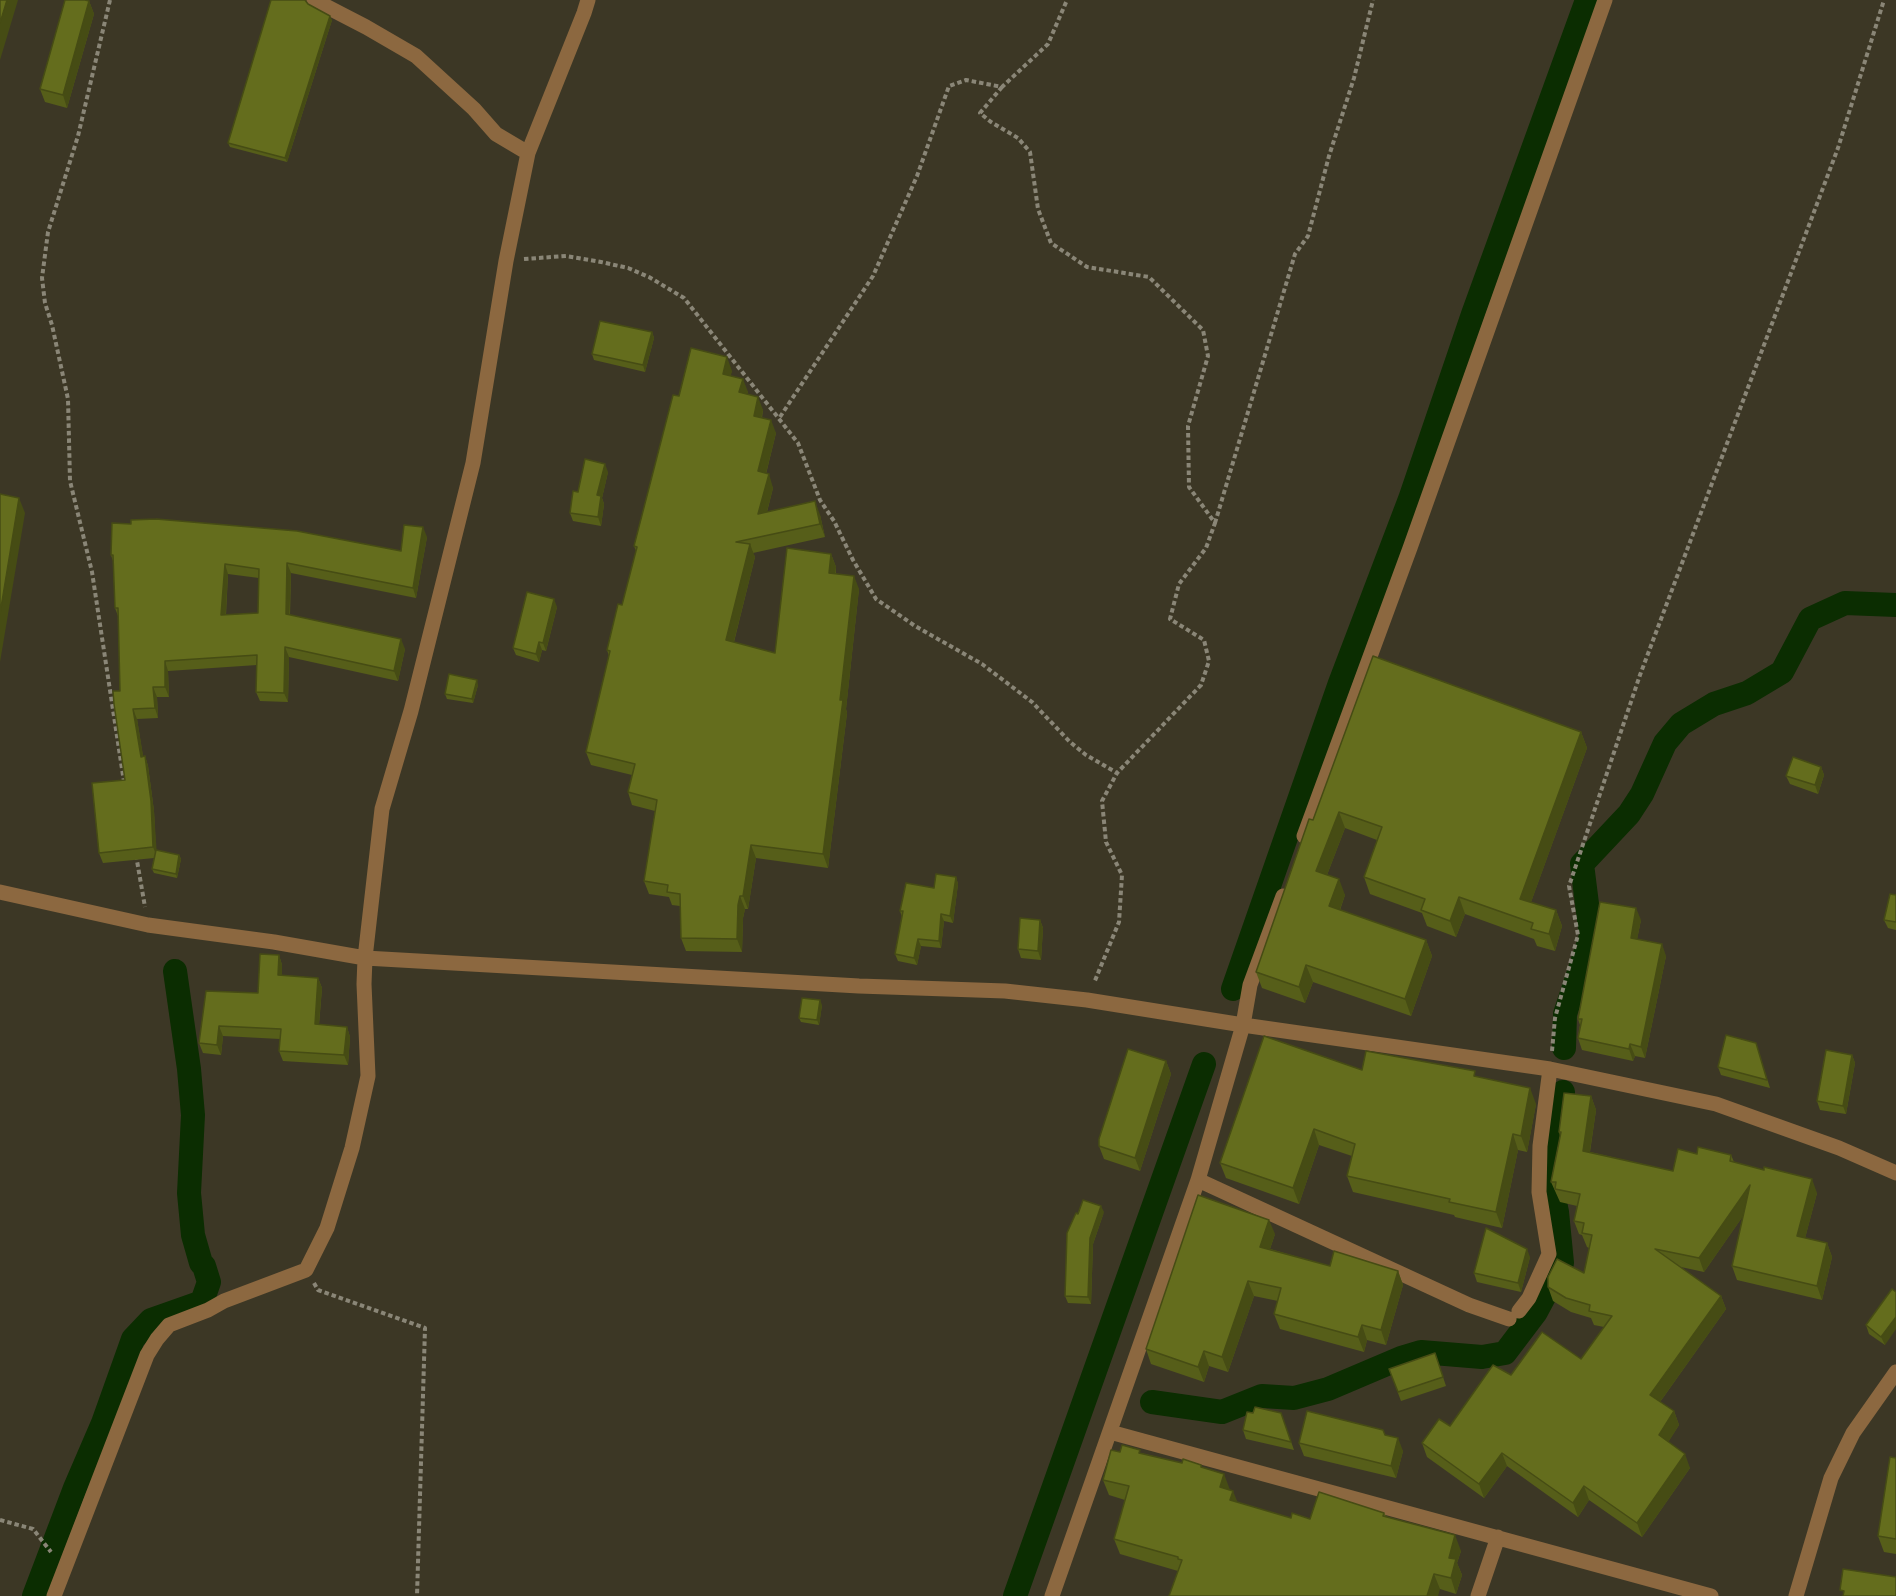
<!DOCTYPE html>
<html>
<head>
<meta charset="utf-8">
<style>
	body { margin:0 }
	canvas { display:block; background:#3c3725 }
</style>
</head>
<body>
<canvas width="1896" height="1596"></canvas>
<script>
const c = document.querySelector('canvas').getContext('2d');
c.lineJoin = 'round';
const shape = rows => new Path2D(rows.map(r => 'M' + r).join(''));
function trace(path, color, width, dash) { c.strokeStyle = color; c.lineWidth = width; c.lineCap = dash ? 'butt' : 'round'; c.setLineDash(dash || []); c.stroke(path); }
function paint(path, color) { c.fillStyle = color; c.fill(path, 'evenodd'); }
const canal = shape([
	[1233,989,1340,683,1410,499,1473,314,1587,0],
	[1564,1048,1565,1014,1591,936,1582,864,1629,814,1642,794,1665,743,1681,724,1714,704,1747,693,1782,672,1810,619,1845,603,1896,605],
	[1152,1402,1222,1412,1262,1396,1294,1398,1328,1389,1401,1358,1421,1352,1482,1357,1505,1353,1536,1312,1562,1263,1557,1212,1551,1182,1563,1092],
	[34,1596,75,1488,103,1423,133,1339,151,1320,202,1302,209,1282,204,1266,201,1263,193,1235,189,1193,193,1115,189,1069,175,971],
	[1015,1596,1204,1064]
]);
const path = shape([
	[110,0,78,136,48,232,42,278,45,303,52,325,68,399,70,481,92,572,124,782],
	[1002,87,980,113,991,122,1018,138,1030,152,1038,209,1051,243,1087,267,1149,277,1203,330,1208,356,1188,426,1189,487,1215,523,1206,548,1179,584,1170,619,1204,640,1209,661,1201,685,1117,773,1102,801,1106,842,1122,875,1119,922,1094,983],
	[524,259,566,256,601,262,628,268,649,277,684,298,798,443,820,500,834,521,853,560,876,599,915,626,982,664,1032,702,1070,742,1086,755,1117,773],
	[780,417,873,276,917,176,949,86,966,80,1002,87,1048,44,1067,0],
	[1215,523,1295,254,1308,236,1329,156,1354,78,1373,0],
	[136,855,145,907],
	[1552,1051,1555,1018,1578,935,1569,886,1640,675,1838,148,1884,0],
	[314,1283,318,1290,425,1328,417,1596],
	[0,1520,33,1529,51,1552]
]);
const minor = shape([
	[314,0,366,27,416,56,474,109,496,134,528,153],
	[1304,836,1410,548,1605,0],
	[0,892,148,925,274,942,365,958,859,986,1005,991,1087,1000,1243,1025,1550,1069,1716,1104,1839,1148,1896,1173],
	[1198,1180,1469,1305,1509,1319],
	[1519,1311,1529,1298,1549,1254,1539,1192,1540,1146,1550,1069],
	[1110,1432,1711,1596],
	[54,1596,147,1355,157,1339,169,1325,208,1310,224,1301,306,1270,327,1228,352,1148,368,1076,364,984,365,958,382,809,411,711,473,463,506,261,528,153,584,13,588,0],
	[1052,1596,1198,1180,1243,1025,1250,985,1283,896],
	[1478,1596,1498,1537],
	[1796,1596,1831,1478,1853,1433,1896,1372]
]);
const wall = shape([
	[89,1,94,14,67,108,45,102,40,89],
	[308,4,332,20,287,162,230,147,228,143],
	[652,332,654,338,645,372,594,360,592,354],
	[732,371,730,376,748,392,747,394,763,410,762,418,776,433,766,474,773,488,767,512,820,515,825,537,753,553,755,557,734,642,775,653,831,554,836,567,836,574,859,589,846,709,847,713,828,868,756,858,748,909,745,909,743,918,742,952,686,951,681,938,680,906,672,905,669,897,649,894,644,881,655,811,632,805,628,792,632,775,591,765,586,752,609,656,607,650,622,605,636,551,634,546,679,396],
	[608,472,602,498,604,504,601,526,573,521,570,513,578,492],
	[427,537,416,598,291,573,290,615,405,649,398,681,289,657,288,702,260,701,256,692,257,665,168,671,169,697,157,697,158,718,137,719,143,757,145,756,148,766,154,811,156,851,179,855,181,859,177,878,154,873,152,869,154,858,103,863,99,853,125,780,120,691,118,616,115,608,113,561,111,555,401,551],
	[228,574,259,578,258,613,226,615],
	[557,607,546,651,542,650,539,662,516,655,513,648],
	[478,685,473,703,447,699,445,694],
	[1581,732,1587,748,1531,902,1556,910,1562,926,1555,951,1537,946,1534,939,1465,914,1456,937,1427,926,1422,913,1370,894,1364,877,1377,840,1345,828,1327,875,1345,895,1340,910,1426,940,1432,956,1411,1016,1313,982,1305,1003,1262,988,1256,972,1313,820],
	[1821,767,1824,775,1818,794,1790,784,1786,776],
	[956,877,958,884,953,923,944,921,941,948,921,946,917,965,898,961,895,954,902,917,900,911,934,888],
	[1896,895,1896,930,1888,928,1884,920],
	[1040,920,1043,928,1041,960,1021,958,1018,949],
	[1641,920,1637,939,1666,956,1645,1058,1635,1056,1633,1061,1582,1050,1578,1038,1580,1025,1578,1019],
	[279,955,282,965,282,975,318,978,322,988,319,1025,347,1027,350,1037,348,1065,283,1061,279,1051,280,1039,223,1036,221,1055,203,1053,199,1043,258,993],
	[822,1005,819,1025,801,1022,799,1018],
	[1756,1043,1770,1088,1721,1075,1718,1067],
	[1852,1055,1855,1063,1846,1114,1820,1110,1817,1101],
	[1166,1061,1171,1074,1140,1171,1104,1159,1099,1146],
	[1362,1070,1478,1077,1536,1104,1527,1152,1518,1150,1502,1228,1455,1217,1454,1215,1353,1192,1347,1176,1352,1156,1319,1145,1299,1204,1226,1178,1220,1163],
	[1591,1096,1596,1110,1590,1152,1673,1171,1697,1154,1731,1155,1734,1162,1817,1193,1805,1238,1827,1243,1832,1257,1822,1300,1737,1280,1732,1266,1743,1216,1704,1272,1681,1267,1721,1296,1726,1309,1660,1402,1674,1411,1679,1425,1668,1442,1690,1468,1642,1537,1589,1500,1578,1517,1507,1466,1484,1498,1427,1457,1422,1443,1450,1426,1511,1375,1581,1359,1604,1327,1594,1325,1591,1318,1571,1312,1553,1301,1548,1287,1584,1273,1589,1248,1587,1247,1582,1235,1579,1234,1574,1221,1577,1206,1560,1202,1551,1182,1560,1136,1559,1132],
	[1104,1212,1093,1244,1091,1304,1068,1303,1065,1296],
	[1275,1234,1270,1249,1330,1266,1398,1271,1403,1285,1386,1345,1367,1340,1364,1352,1280,1329,1274,1314,1278,1301,1254,1296,1228,1372,1209,1366,1204,1382,1151,1364,1146,1349],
	[1530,1257,1521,1292,1477,1282,1474,1273],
	[1892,1289,1885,1345,1869,1334,1866,1325],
	[1435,1353,1446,1386,1401,1401,1389,1369],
	[1253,1413,1281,1413,1294,1450,1246,1439,1243,1430],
	[1385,1435,1403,1451,1396,1478,1304,1456,1299,1443],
	[1120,1452,1141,1453,1182,1463,1202,1467,1230,1490,1237,1502,1291,1518,1310,1519,1384,1513,1386,1516,1461,1551,1457,1563,1462,1575,1456,1594,1440,1589,1178,1571,1120,1554,1114,1539,1125,1500,1109,1495,1103,1480],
	[1896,1458,1896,1554,1884,1552,1878,1536]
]);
const shadedWall = shape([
	[7,0,18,0,0,60,0,23],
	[89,1,94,14,67,108,63,95],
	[330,16,332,20,287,162,285,158],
	[652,332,654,338,645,372,643,365],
	[727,357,732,371,728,387,723,374],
	[743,379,748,392,744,406,739,392],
	[758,397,763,410,759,429,754,416],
	[771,420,776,433,763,485,758,471],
	[605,464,608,472,602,498,604,504,601,526,598,517,597,495],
	[769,474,773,488,763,527,758,514],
	[19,498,25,513,0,662,0,614],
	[815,501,820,515,825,537,820,524],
	[423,527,427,537,416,598,413,588],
	[750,544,755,557,731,653,726,640],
	[831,554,836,567,834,587,829,573],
	[287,563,291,573,289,624,286,614],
	[225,564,228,574,225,625,221,615],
	[854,576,859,589,846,709,847,713,828,868,823,854],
	[554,599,557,607,546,651,543,643],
	[401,639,405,649,398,681,394,671],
	[539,642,542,650,539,662,536,654],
	[285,647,289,657,288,702,284,693],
	[165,661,168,671,169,697,165,687],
	[477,680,478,685,473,703,472,699],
	[153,687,157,697,158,718,155,708],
	[133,709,137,719,145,767,141,757],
	[1581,732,1587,748,1526,916,1520,899],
	[145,756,148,766,154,811,157,857,153,847],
	[1821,767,1824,775,1818,794,1815,785],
	[1339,812,1345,828,1322,888,1316,871],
	[751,845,756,858,748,909,743,896],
	[179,855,181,859,177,878,176,874],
	[956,877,958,884,953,923,950,916],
	[1339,879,1345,895,1335,923,1329,906],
	[740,896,745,909,743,918,742,952,737,939,738,905],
	[1459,897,1465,914,1456,937,1450,921],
	[1636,908,1641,920,1635,950,1631,938],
	[1556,910,1562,926,1555,951,1549,934],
	[941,914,944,921,941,948,939,941],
	[1040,920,1043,928,1041,960,1038,951],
	[918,939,921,946,917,965,914,958],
	[1426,940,1432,956,1411,1016,1405,999],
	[1662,944,1666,956,1645,1058,1641,1047],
	[279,955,282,965,282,985,278,975],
	[1306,965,1313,982,1305,1003,1299,987],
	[318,978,322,988,318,1034,315,1024],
	[820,1000,822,1005,819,1025,817,1020],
	[219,1026,223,1036,221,1055,217,1045],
	[347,1027,350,1037,348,1065,344,1055],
	[1630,1044,1635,1056,1633,1061,1629,1049],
	[1852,1055,1855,1063,1846,1114,1843,1106],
	[1166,1061,1171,1074,1140,1171,1135,1158],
	[1530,1088,1536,1104,1527,1152,1521,1136],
	[1591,1096,1596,1110,1588,1164,1583,1151],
	[1314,1129,1319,1145,1299,1204,1293,1188],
	[1513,1134,1518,1150,1502,1228,1496,1212],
	[1812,1179,1817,1193,1802,1250,1797,1236],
	[1750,1185,1755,1199,1704,1272,1699,1258],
	[1101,1206,1104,1212,1093,1244,1091,1304,1088,1297,1090,1238],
	[1269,1220,1275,1234,1266,1261,1260,1247],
	[1827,1243,1832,1257,1822,1300,1817,1286],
	[1527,1249,1530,1257,1521,1292,1518,1283],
	[1398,1271,1403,1285,1386,1345,1381,1330],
	[1248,1281,1254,1296,1228,1372,1222,1357],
	[1721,1296,1726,1309,1655,1409,1650,1395],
	[1896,1317,1896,1329,1885,1345,1881,1337],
	[1362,1325,1367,1340,1364,1352,1358,1337],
	[1204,1351,1209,1366,1204,1382,1198,1367],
	[1674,1411,1679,1425,1664,1449,1659,1435],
	[1398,1438,1403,1451,1396,1478,1391,1466],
	[1502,1453,1507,1466,1484,1498,1479,1484],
	[1685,1454,1690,1468,1642,1537,1637,1523],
	[1224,1474,1230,1490,1220,1487],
	[1584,1486,1589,1500,1578,1517,1573,1503],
	[1233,1491,1239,1506,1230,1500],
	[1455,1535,1461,1551,1457,1563,1462,1575,1456,1594,1451,1578,1449,1558],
	[1434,1574,1440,1589,1438,1596,1427,1596]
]);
const building = shape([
	[0,0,7,0,0,23,0,0],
	[65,0,85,0,89,1,63,95,40,89,65,0],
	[271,0,305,0,308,4,330,16,285,158,228,143,271,0],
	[600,321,652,332,643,365,592,354,600,321],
	[691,348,727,357,723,374,743,379,739,392,758,397,754,416,771,420,758,471,769,474,758,514,815,501,820,524,736,542,750,544,726,640,775,653,787,548,831,554,829,573,854,576,840,700,843,700,823,854,751,845,743,896,740,896,738,905,737,939,681,938,680,894,667,892,668,885,644,881,657,800,628,792,635,764,586,752,610,651,607,650,618,604,622,605,637,547,634,546,673,395,679,396,691,348],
	[585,459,605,464,597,495,601,496,598,517,570,513,573,491,578,492,585,459],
	[0,494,19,498,0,614,0,494],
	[156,519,297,531,401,551,404,525,423,527,413,588,287,563,286,614,401,639,394,671,285,647,284,693,256,692,257,655,165,661,165,687,153,687,155,708,133,709,141,757,145,756,151,801,153,847,99,853,92,783,125,780,114,704,113,691,120,691,118,608,115,608,113,555,111,555,112,523,131,524,131,520,156,519],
	[225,564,259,569,258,613,221,615,225,564],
	[527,592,554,599,543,643,539,642,536,654,513,648,527,592],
	[1373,656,1581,732,1520,899,1556,910,1549,934,1531,929,1533,923,1459,897,1450,921,1421,910,1425,899,1364,877,1382,827,1339,812,1316,871,1339,879,1329,906,1426,940,1405,999,1306,965,1299,987,1256,972,1307,825,1309,819,1313,820,1373,656],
	[449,674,477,680,472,699,445,694,449,674],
	[1793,757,1821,767,1815,785,1786,776,1793,757],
	[156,850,179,855,176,874,152,869,156,850],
	[936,874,956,877,950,916,941,914,939,941,918,939,914,958,895,954,903,911,900,911,906,883,934,888,936,874],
	[1890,894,1896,895,1896,922,1884,920,1890,894],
	[1600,902,1636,908,1631,938,1662,944,1641,1047,1630,1044,1629,1049,1578,1038,1582,1019,1578,1019,1600,902],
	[1020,918,1040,920,1038,951,1018,949,1020,918],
	[260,954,279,955,278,975,318,978,315,1024,347,1027,344,1055,279,1051,281,1029,219,1026,217,1045,199,1043,206,991,258,993,260,954],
	[802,998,820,1000,817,1020,799,1018,802,998],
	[1726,1035,1756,1043,1767,1080,1718,1067,1726,1035],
	[1264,1036,1362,1070,1366,1051,1475,1071,1474,1076,1530,1088,1521,1136,1513,1134,1496,1212,1449,1202,1450,1199,1347,1176,1355,1144,1314,1129,1293,1188,1220,1163,1264,1036],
	[1128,1049,1166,1061,1135,1158,1099,1146,1099,1139,1128,1049],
	[1826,1050,1852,1055,1843,1106,1817,1101,1826,1050],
	[1564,1093,1591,1096,1583,1151,1673,1171,1678,1149,1697,1154,1698,1147,1731,1155,1730,1161,1764,1170,1764,1167,1812,1179,1797,1236,1827,1243,1817,1286,1732,1266,1750,1185,1699,1258,1655,1249,1721,1296,1650,1395,1674,1411,1659,1435,1685,1454,1637,1523,1584,1486,1573,1503,1502,1453,1479,1484,1422,1443,1439,1419,1450,1426,1493,1365,1511,1375,1542,1332,1581,1359,1612,1316,1589,1311,1590,1305,1566,1298,1548,1287,1548,1277,1557,1259,1584,1273,1592,1235,1582,1233,1584,1223,1574,1221,1580,1194,1555,1189,1556,1182,1551,1182,1561,1132,1559,1132,1564,1093],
	[1198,1195,1269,1220,1260,1247,1330,1266,1334,1251,1398,1271,1381,1330,1362,1325,1358,1337,1274,1314,1281,1288,1248,1281,1222,1357,1204,1351,1198,1367,1146,1349,1198,1195],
	[1083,1200,1101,1206,1090,1238,1088,1297,1065,1296,1067,1233,1076,1213,1078,1214,1083,1200],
	[1486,1228,1527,1249,1518,1283,1474,1273,1486,1228],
	[1892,1289,1896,1292,1896,1317,1881,1337,1866,1325,1892,1289],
	[1435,1353,1443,1377,1398,1392,1389,1369,1435,1353],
	[1255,1407,1281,1413,1291,1442,1243,1430,1247,1412,1253,1413,1255,1407],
	[1307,1411,1383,1430,1385,1435,1398,1438,1391,1466,1299,1443,1307,1411],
	[1122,1445,1140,1450,1139,1453,1182,1463,1183,1459,1201,1465,1201,1467,1224,1474,1220,1487,1233,1491,1230,1500,1291,1518,1292,1513,1310,1519,1319,1492,1384,1513,1383,1516,1455,1535,1449,1558,1456,1559,1451,1578,1434,1574,1427,1596,1169,1596,1182,1560,1178,1559,1178,1557,1114,1539,1129,1486,1103,1480,1111,1450,1120,1452,1122,1445],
	[1890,1457,1896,1458,1896,1539,1878,1536,1890,1457],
	[1843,1569,1896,1577,1896,1596,1843,1596,1844,1591,1840,1590,1843,1569]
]);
trace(canal, '#0b2d01', 24);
trace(path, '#8a8677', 4, [4.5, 3]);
trace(minor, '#8c6840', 15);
paint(wall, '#565e19');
paint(shadedWall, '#464c14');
paint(building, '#646d1d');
trace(building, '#464c14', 1.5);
</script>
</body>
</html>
